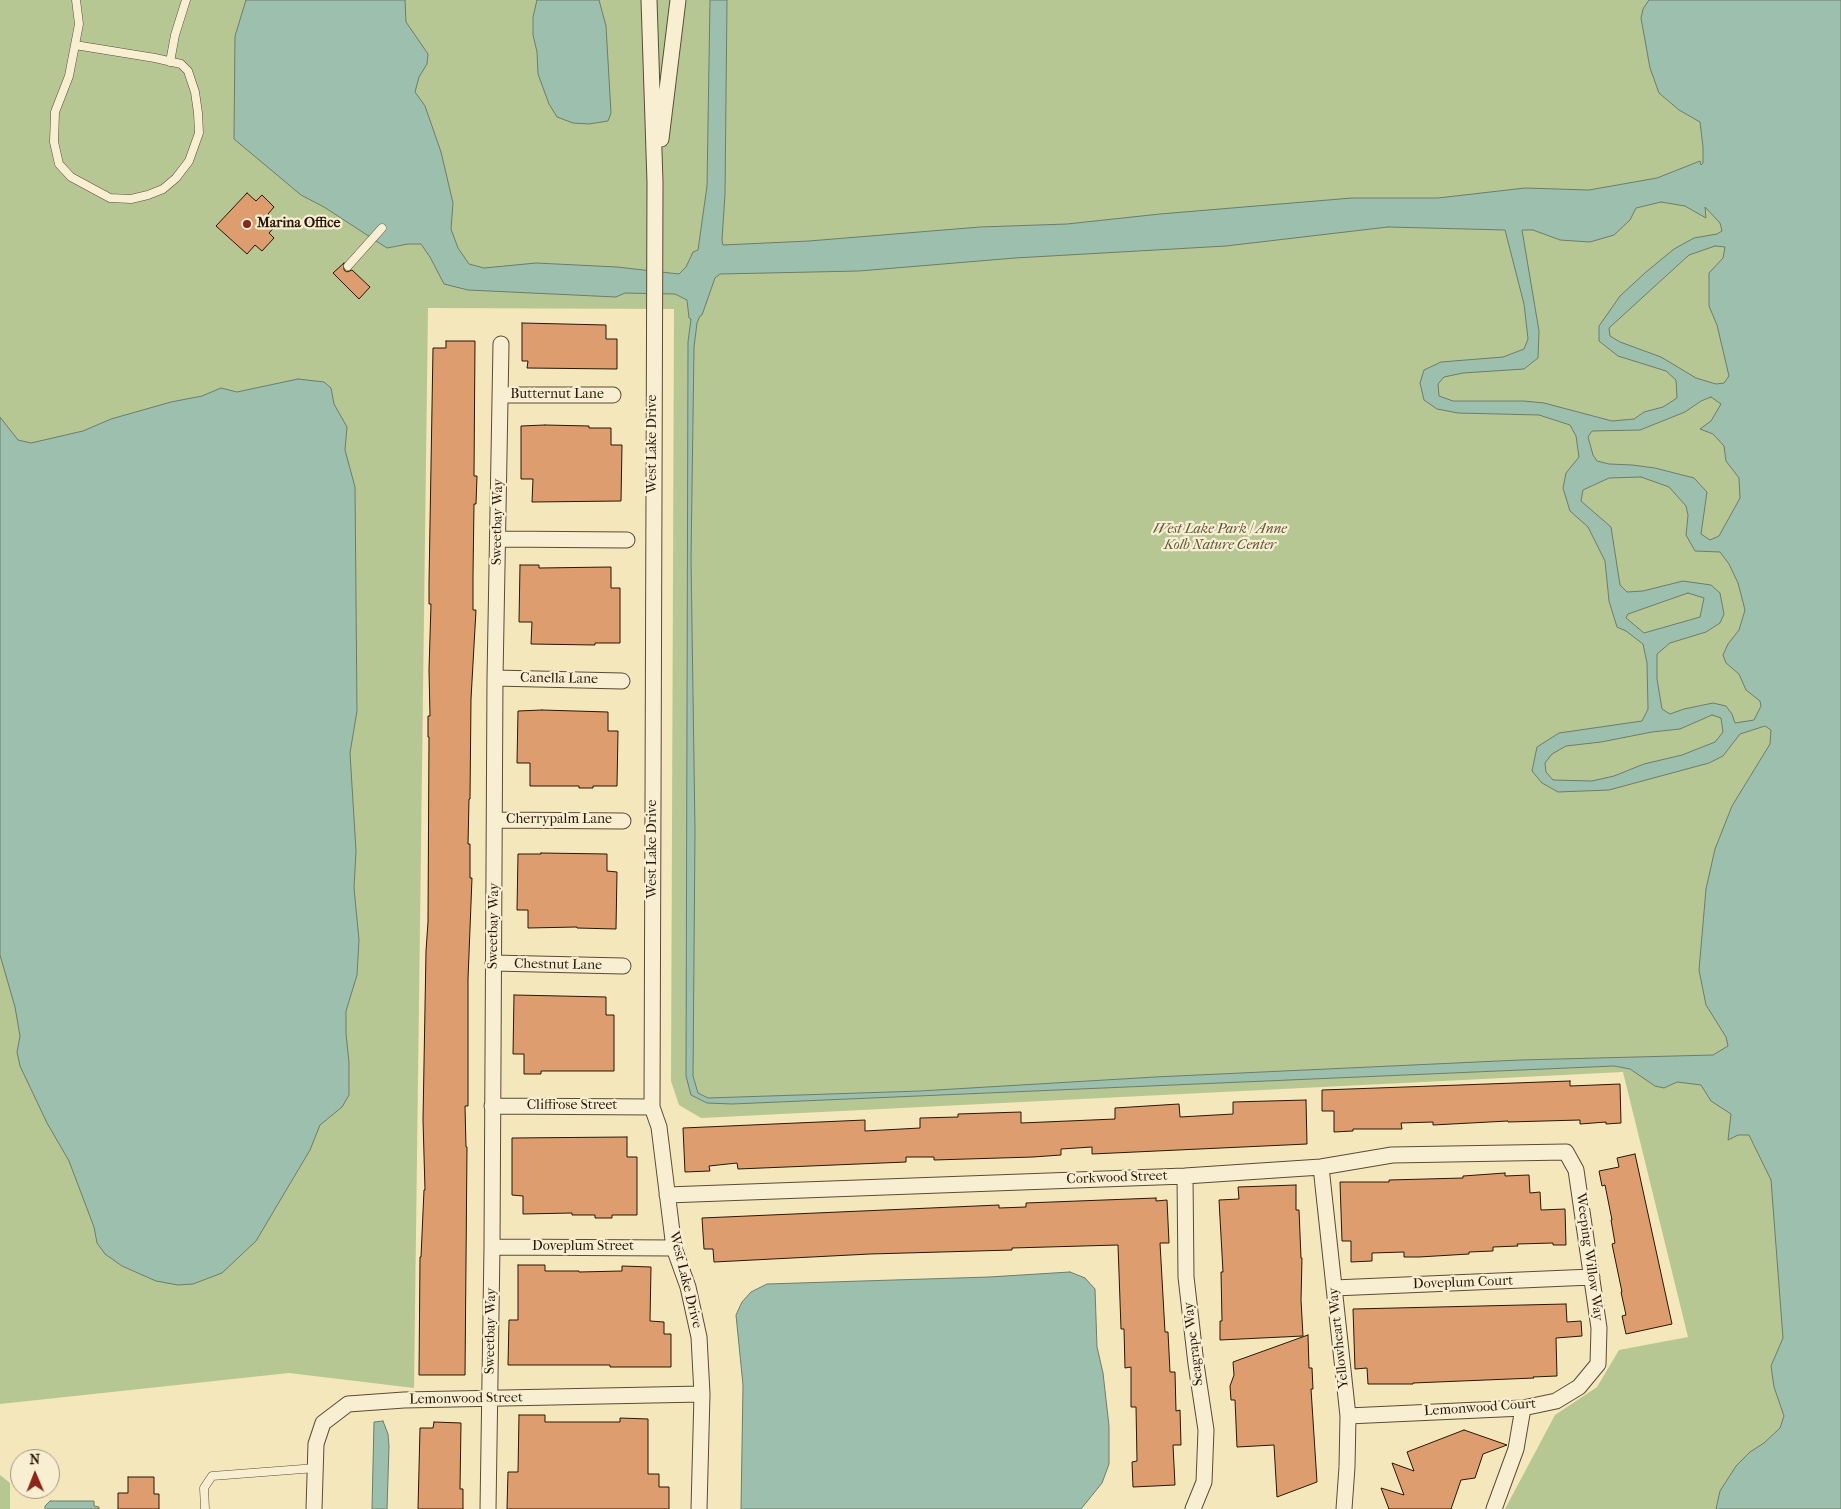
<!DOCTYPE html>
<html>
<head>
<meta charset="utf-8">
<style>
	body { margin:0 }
	#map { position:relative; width:1841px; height:1509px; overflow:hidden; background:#f4e7bb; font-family:"IM FELL French Canon",serif }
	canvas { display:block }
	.north { position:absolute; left:10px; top:1449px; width:50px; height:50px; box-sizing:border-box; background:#f8efd3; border:1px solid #a59982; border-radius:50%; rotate:359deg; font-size:14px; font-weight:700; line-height:20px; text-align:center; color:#281708 }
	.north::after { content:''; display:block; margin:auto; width:18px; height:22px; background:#8f2418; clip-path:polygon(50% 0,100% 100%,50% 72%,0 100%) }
</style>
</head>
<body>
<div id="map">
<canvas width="1841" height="1509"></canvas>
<div class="north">N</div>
</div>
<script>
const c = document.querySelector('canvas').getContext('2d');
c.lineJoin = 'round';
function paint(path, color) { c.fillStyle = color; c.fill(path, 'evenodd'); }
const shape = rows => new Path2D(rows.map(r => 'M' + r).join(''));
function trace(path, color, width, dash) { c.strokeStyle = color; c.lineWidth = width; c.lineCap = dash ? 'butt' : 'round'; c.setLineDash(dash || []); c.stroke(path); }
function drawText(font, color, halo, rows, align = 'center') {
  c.font = font + ' "IM FELL French Canon",serif'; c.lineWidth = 4.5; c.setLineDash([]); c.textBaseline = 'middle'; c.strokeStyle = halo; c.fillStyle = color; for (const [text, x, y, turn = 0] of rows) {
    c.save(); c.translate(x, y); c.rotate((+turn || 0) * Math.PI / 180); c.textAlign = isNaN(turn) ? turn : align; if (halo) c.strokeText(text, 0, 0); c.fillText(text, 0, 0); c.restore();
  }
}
const green = shape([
	[0,0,1841,0,1841,1509,1505,1509,1555,1415,1597,1387,1619,1350,1688,1337,1623,1072,701,1118,679,1105,671,1081,674,309,428,308,414,1388,289,1373,0,1404],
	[1619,1058,1621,1067,1614,1066,705,1101],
	[0,1475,10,1483,10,1509,0,1509]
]);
const water = shape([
	[246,0,405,0,406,22,428,54,427,64,419,77,415,92,425,106,441,152,453,203,451,229,458,248,469,264,484,268,536,263,617,267,679,274,686,267,693,252,698,250,707,186,710,0,727,0,725,194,722,240,723,245,809,241,980,227,1067,224,1160,214,1352,198,1438,198,1525,188,1589,190,1657,178,1700,161,1701,165,1703,163,1703,147,1700,122,1679,110,1659,93,1650,68,1641,18,1643,9,1649,0,1841,0,1841,1509,1716,1509,1720,1491,1736,1466,1750,1452,1764,1443,1780,1428,1784,1416,1774,1387,1771,1366,1783,1338,1771,1180,1749,1135,1738,1135,1728,1140,1731,1114,1711,1101,1701,1085,1677,1082,1664,1088,1655,1086,1630,1069,1614,1066,732,1104,707,1103,691,1095,686,1076,688,342,691,319,689,318,687,300,675,294,625,293,616,297,468,290,444,284,430,257,421,244,408,244,387,248,324,207,301,195,234,139,235,36,246,0],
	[1661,202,1685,206,1706,218,1705,207,1720,223,1722,231,1717,234,1694,238,1674,249,1646,272,1620,296,1599,326,1599,341,1618,356,1666,371,1676,380,1677,398,1663,407,1644,412,1634,419,1612,421,1544,403,1524,401,1453,401,1439,396,1438,384,1444,377,1463,373,1524,369,1538,358,1539,331,1522,230,1533,230,1560,240,1590,242,1614,235,1630,220,1636,208,1661,202],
	[1388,227,1505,230,1524,304,1528,339,1524,349,1503,357,1441,362,1424,370,1420,383,1424,400,1437,409,1458,413,1539,415,1570,425,1576,436,1579,457,1566,473,1563,488,1570,511,1588,527,1605,561,1609,601,1617,627,1626,631,1643,644,1647,663,1648,709,1642,721,1559,733,1537,747,1532,771,1542,783,1558,792,1609,790,1709,763,1723,756,1740,734,1765,726,1771,730,1770,744,1732,806,1715,849,1706,889,1699,970,1706,1005,1726,1037,1728,1046,1713,1055,1520,1060,1155,1077,920,1091,708,1098,698,1093,693,1076,695,830,691,558,694,347,697,323,700,316,702,315,715,278,720,274,859,271,1015,258,1226,246,1388,227],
	[1715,246,1725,247,1723,258,1709,273,1709,306,1717,325,1729,376,1724,383,1716,384,1696,378,1661,357,1620,342,1610,336,1609,328,1689,255,1715,246],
	[1711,397,1721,404,1711,421,1700,429,1713,434,1724,446,1726,461,1739,478,1740,498,1719,536,1710,540,1701,534,1707,492,1694,478,1655,468,1632,465,1609,464,1597,461,1593,455,1588,437,1592,431,1640,430,1685,412,1701,401,1711,397],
	[1641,477,1669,487,1686,506,1688,515,1686,535,1695,551,1720,552,1729,564,1738,583,1745,610,1739,630,1728,644,1723,655,1726,663,1739,674,1746,690,1760,701,1761,706,1754,720,1735,723,1732,714,1726,706,1713,703,1684,709,1670,714,1662,709,1657,679,1657,654,1670,643,1706,632,1720,623,1724,614,1720,593,1711,585,1683,581,1643,591,1627,592,1620,585,1611,527,1581,501,1583,490,1609,478,1641,477],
	[1688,593,1704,598,1700,617,1644,633,1626,618,1628,614,1688,593],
	[1712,715,1721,718,1723,732,1715,742,1682,755,1644,764,1614,776,1592,781,1553,780,1546,772,1545,763,1552,754,1566,746,1601,742,1652,732,1680,729,1712,715],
	[537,0,599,0,606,26,611,113,608,121,589,124,573,123,557,117,549,104,538,74,537,52,533,35,533,17,537,0],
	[298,379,324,382,331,388,334,404,347,427,345,450,355,487,357,711,350,753,356,851,354,888,359,940,357,975,346,1011,346,1034,349,1062,349,1095,342,1107,320,1125,310,1150,256,1241,222,1273,193,1284,178,1285,156,1281,122,1266,105,1254,97,1243,94,1227,69,1161,47,1123,20,1066,17,1052,20,1036,15,1007,0,955,0,417,18,440,31,443,83,431,111,419,171,402,202,396,221,388,237,392,298,379],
	[1070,1272,1085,1278,1095,1289,1097,1347,1103,1373,1109,1426,1109,1464,1102,1483,1081,1509,741,1509,743,1385,736,1315,742,1302,751,1292,767,1284,989,1277,1070,1272],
	[383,1421,388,1434,389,1446,387,1509,372,1509,374,1422,383,1421],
	[50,1501,94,1501,94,1506,99,1507,99,1509,45,1509,45,1506,50,1501]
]);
const building = shape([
	[247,193,256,201,262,195,274,207,268,214,278,223,269,233,274,238,262,251,255,245,247,254,216,226,247,193],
	[344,263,344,270,347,272,352,270,370,287,359,299,333,273,344,263],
	[522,323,606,325,606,339,617,339,617,369,527,368,528,361,522,361,522,323],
	[446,341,475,341,474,476,477,476,476,504,474,504,473,575,473,610,476,610,471,699,470,799,469,799,468,844,470,844,470,878,472,878,468,979,468,1106,465,1106,466,1147,467,1147,465,1375,419,1375,420,1257,421,1257,424,1190,425,1190,423,1120,426,951,428,922,429,737,428,737,428,716,430,716,429,670,431,604,429,604,429,583,433,348,446,348,446,341],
	[545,425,589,426,589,428,611,428,611,445,622,445,621,501,532,502,533,479,521,479,521,426,545,425],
	[520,565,539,565,539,568,611,567,611,588,620,588,620,643,595,643,595,645,531,644,532,622,519,622,520,565],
	[542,710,608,712,608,731,618,731,617,786,593,786,593,788,579,788,579,786,530,786,530,763,517,763,518,711,542,710],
	[541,853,607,854,607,871,617,872,616,929,577,928,577,927,528,928,528,910,517,910,518,854,541,854,541,853],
	[514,995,606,997,606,1015,614,1015,614,1071,541,1071,541,1074,524,1074,524,1054,513,1054,514,995],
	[1570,1081,1570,1086,1620,1084,1621,1123,1606,1124,1606,1122,1580,1124,1580,1120,1508,1122,1508,1121,1433,1125,1433,1122,1401,1123,1402,1129,1353,1129,1353,1131,1334,1132,1334,1111,1322,1111,1322,1090,1570,1081],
	[1306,1100,1307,1144,1092,1154,1092,1147,1061,1149,1061,1155,1033,1157,934,1160,934,1157,906,1157,906,1162,738,1169,737,1163,709,1166,710,1171,685,1172,683,1128,865,1120,865,1131,920,1128,920,1118,958,1117,958,1114,1021,1112,1021,1123,1115,1119,1115,1108,1179,1104,1180,1117,1233,1114,1233,1102,1306,1100],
	[627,1137,627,1157,637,1157,637,1215,612,1215,612,1218,595,1218,595,1215,572,1215,572,1213,523,1214,523,1196,512,1195,512,1138,627,1137],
	[1635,1154,1672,1324,1626,1334,1622,1316,1626,1315,1621,1292,1622,1292,1612,1244,1615,1243,1611,1220,1612,1220,1605,1185,1602,1186,1599,1171,1619,1167,1617,1158,1635,1154],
	[1505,1173,1505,1176,1529,1175,1530,1193,1540,1192,1541,1210,1565,1209,1566,1245,1553,1245,1553,1243,1517,1244,1518,1246,1493,1247,1493,1251,1469,1252,1469,1254,1419,1257,1404,1257,1404,1252,1372,1253,1372,1261,1351,1262,1351,1241,1342,1241,1340,1182,1389,1182,1389,1180,1463,1178,1463,1176,1505,1173],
	[1296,1185,1296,1210,1299,1210,1301,1258,1302,1258,1301,1300,1303,1336,1220,1340,1220,1321,1222,1321,1221,1272,1223,1272,1219,1200,1239,1199,1238,1187,1296,1185],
	[1156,1198,1156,1201,1167,1200,1169,1243,1160,1243,1165,1332,1168,1332,1170,1372,1175,1372,1176,1411,1180,1410,1181,1445,1173,1445,1175,1485,1133,1487,1132,1462,1137,1461,1136,1407,1131,1407,1131,1367,1125,1368,1124,1329,1121,1329,1118,1245,1012,1248,1012,1250,870,1254,714,1262,713,1249,704,1249,702,1218,999,1205,999,1208,1026,1207,1026,1203,1156,1198],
	[518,1265,545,1265,545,1271,579,1271,579,1272,622,1271,622,1266,651,1267,650,1321,664,1322,664,1334,671,1334,671,1367,610,1367,610,1365,508,1365,509,1320,518,1320,518,1265],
	[1566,1304,1567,1322,1581,1321,1582,1336,1556,1338,1557,1376,1533,1377,1534,1378,1413,1383,1413,1384,1368,1384,1367,1368,1355,1369,1353,1309,1566,1304],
	[1308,1335,1309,1368,1312,1368,1313,1389,1311,1389,1317,1482,1277,1497,1274,1445,1237,1447,1235,1400,1231,1400,1230,1386,1234,1375,1233,1362,1308,1335],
	[519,1415,545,1415,545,1422,620,1422,620,1418,648,1419,648,1474,659,1474,659,1487,669,1487,669,1509,507,1509,508,1472,518,1472,519,1415],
	[434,1422,461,1423,460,1489,463,1489,463,1509,418,1509,420,1428,433,1428,434,1422],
	[1464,1430,1507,1445,1483,1454,1475,1478,1461,1480,1451,1509,1389,1509,1381,1488,1404,1495,1392,1463,1414,1471,1407,1452,1464,1430],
	[128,1477,154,1477,154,1494,159,1494,159,1509,118,1509,118,1493,128,1493,128,1477]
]);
const lane = shape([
	[75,45,155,58,181,64,188,71,195,92,198,113,199,133,189,161,176,178,163,189,148,195,131,199,110,198,71,177,59,164,54,142,55,112,69,76,79,24,76,0],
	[170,62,175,35,186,0],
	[348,266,382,228],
	[205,1509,204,1488,212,1476,316,1468]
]);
const street = shape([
	[649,0,655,182,652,1107,659,1127,674,1248,688,1287,699,1337,702,1394,699,1509],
	[661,139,678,0],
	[501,395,613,395],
	[498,539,627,540],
	[495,678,622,681],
	[495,820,623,821],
	[493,963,623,966],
	[492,1106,652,1107],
	[1321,1167,1348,1416,1347,1467,1344,1509],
	[1185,1176,1186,1277,1196,1364,1206,1430,1204,1482,1193,1509],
	[667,1195,1185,1176,1321,1167,1392,1155,1566,1152,1576,1170,1599,1328,1598,1364,1579,1387,1556,1401,1523,1408,1348,1416],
	[492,1247,674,1248],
	[1334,1288,1592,1277],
	[314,1509,316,1444,323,1423,348,1404,404,1400,702,1394],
	[488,1509,492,1247,495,678,501,344],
	[1494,1509,1516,1449,1523,1408]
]);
const markers = [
	[247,224,5,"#8f2418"]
];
const poiNames = [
	["Marina Office",257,224]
];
const streetNames = [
	["Butternut Lane",557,395],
	["West Lake Drive",653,444,-90],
	["Sweetbay Way",498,522,-89],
	["Canella Lane",559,679,1],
	["Cherrypalm Lane",559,820],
	["West Lake Drive",653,849,-90],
	["Sweetbay Way",494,926,-89],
	["Chestnut Lane",558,965,1],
	["Cliffrose Street",572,1106],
	["Corkwood Street",1117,1178,-2],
	["Doveplum Street",583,1247],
	["Weeping Willow Way",1589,1257,82],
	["West Lake Drive",685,1280,76],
	["Doveplum Court",1463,1283,-2],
	["Sweetbay Way",491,1331,-89],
	["Yellowheart Way",1339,1338,-96],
	["Seagrape Way",1194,1344,-97],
	["Lemonwood Street",466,1399,-1],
	["Lemonwood Court",1480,1408,-4]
];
const parkNames = [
	["West Lake Park / Anne",1220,530],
	["Kolb Nature Center",1220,546]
];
paint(green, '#b7c793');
paint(water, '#9cc0ad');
trace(water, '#6e7c6b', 1);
paint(building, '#dd9d6e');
trace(building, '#281708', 1);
trace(lane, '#5b4b35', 9);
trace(street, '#5b4b35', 17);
trace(lane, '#f8efd3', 8);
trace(street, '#f8efd3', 15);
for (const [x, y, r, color] of markers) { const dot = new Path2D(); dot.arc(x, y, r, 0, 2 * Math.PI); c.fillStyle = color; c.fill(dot); trace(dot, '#f8efd3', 2); }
drawText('bold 14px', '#281708', '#f8efd3', poiNames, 'left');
drawText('14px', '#281708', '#f8efd3', streetNames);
drawText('italic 14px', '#5a5539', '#f8efd3', parkNames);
</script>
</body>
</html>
